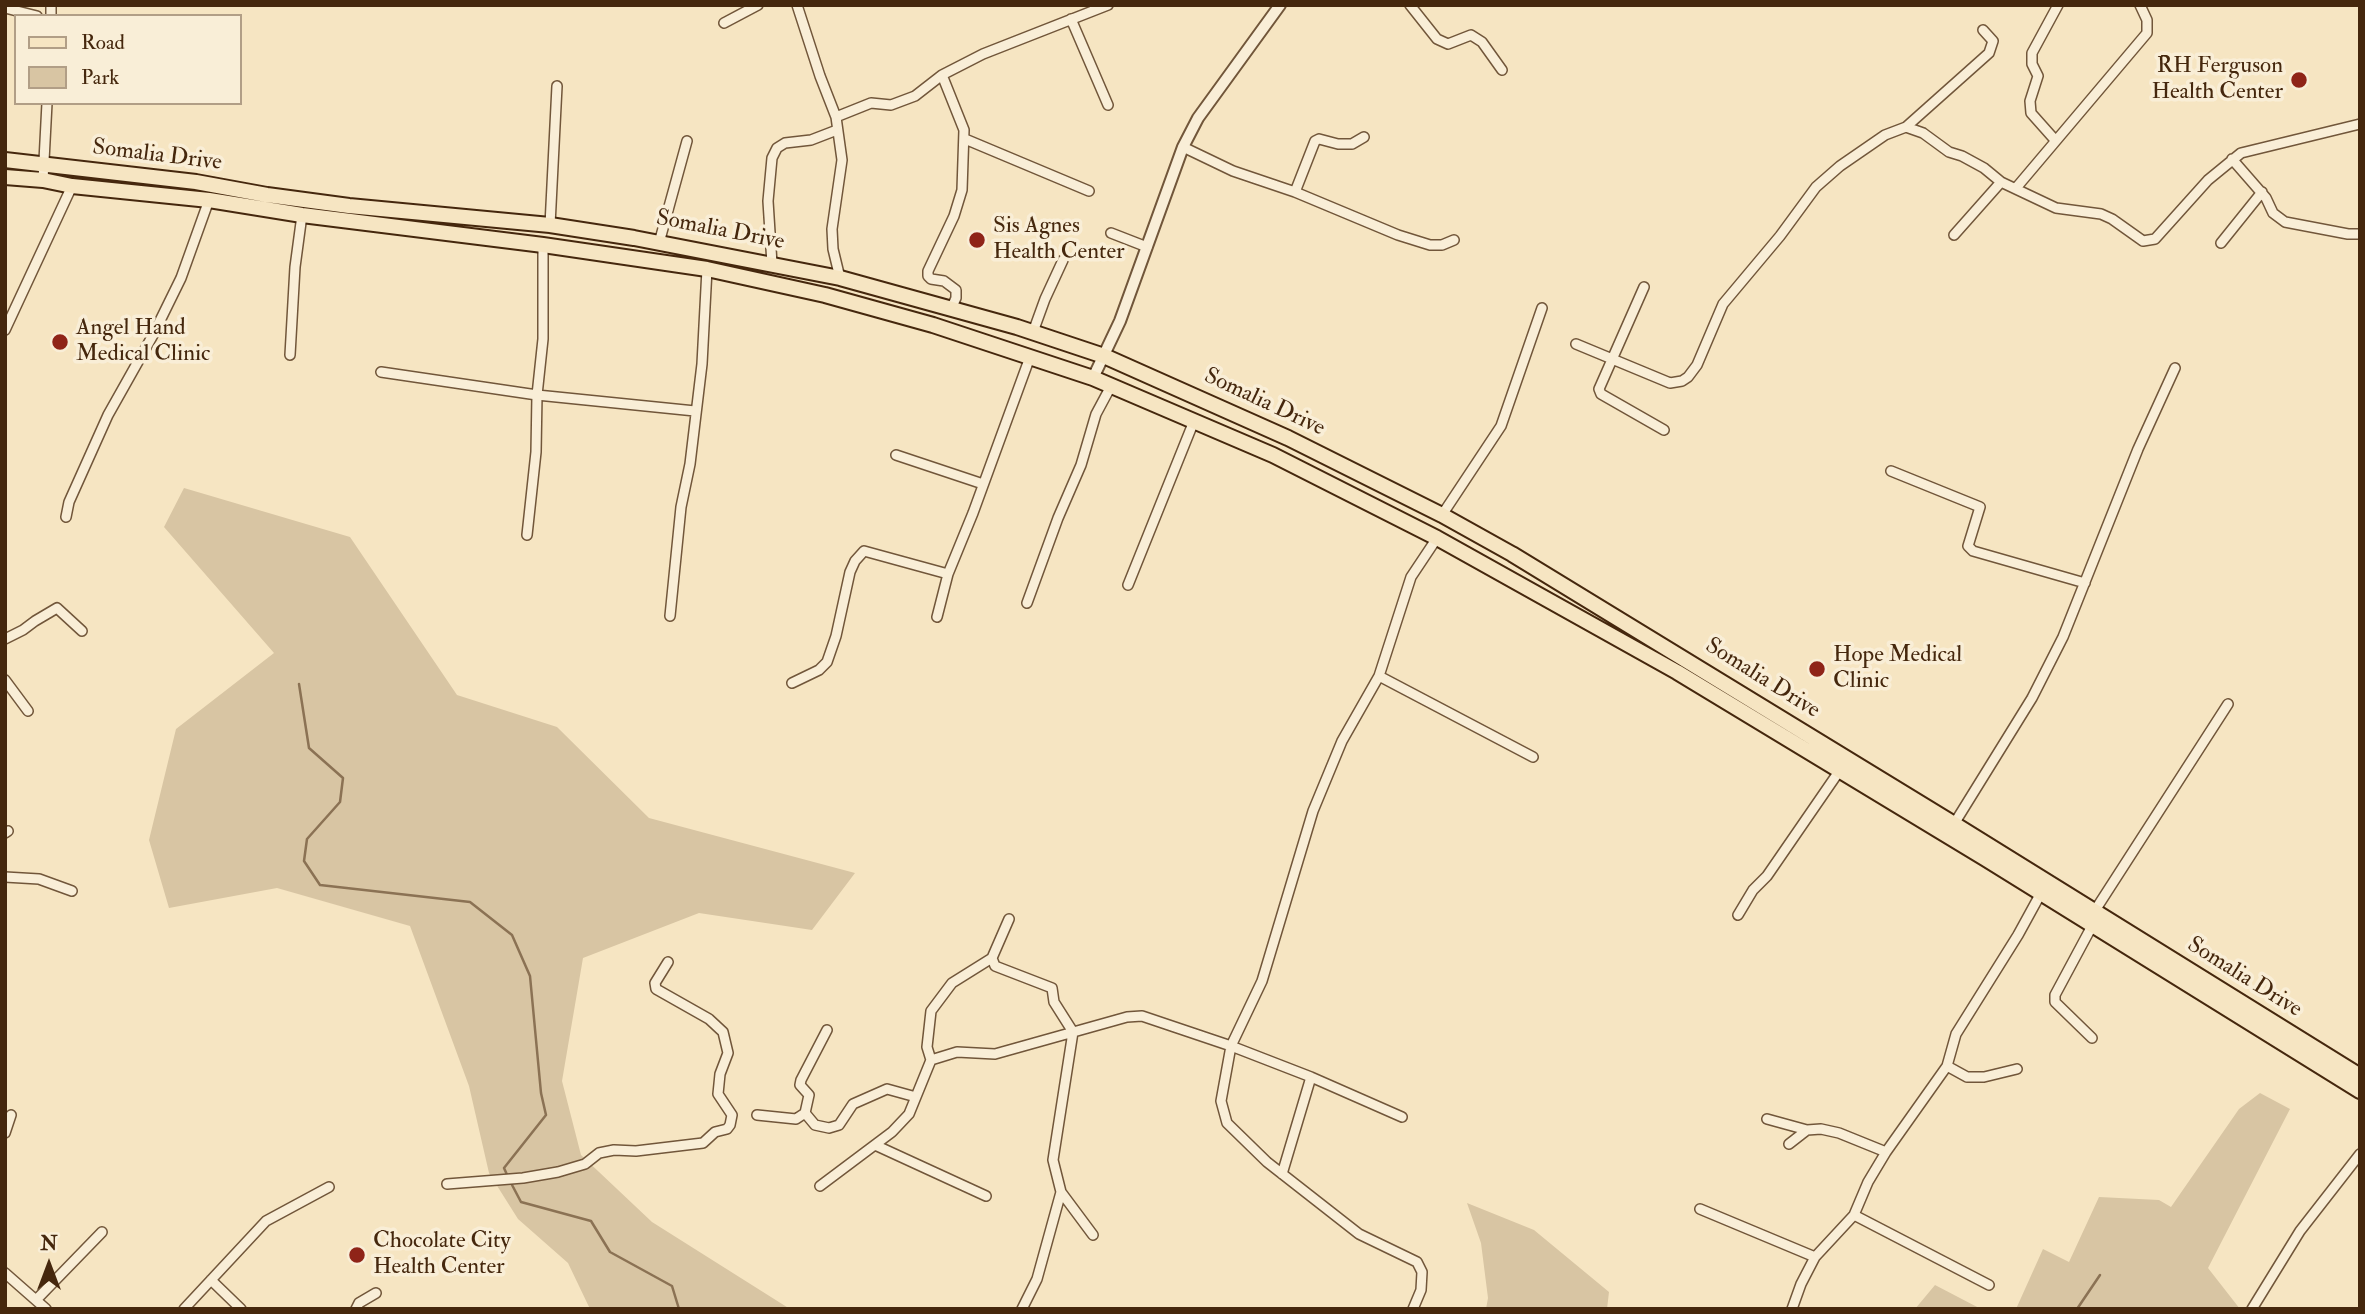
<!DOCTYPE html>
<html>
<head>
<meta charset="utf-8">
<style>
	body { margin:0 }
	#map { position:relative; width:2365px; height:1314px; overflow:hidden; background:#f6e5c2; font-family:"IM FELL Double Pica",serif }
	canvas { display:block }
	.frame { position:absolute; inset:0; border:7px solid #45270d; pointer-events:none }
	.legend { position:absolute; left:14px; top:14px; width:228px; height:91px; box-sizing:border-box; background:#f9eed7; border:2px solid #b19e86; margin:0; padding:9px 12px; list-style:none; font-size:21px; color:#45270d }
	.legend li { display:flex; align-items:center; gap:14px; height:35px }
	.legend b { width:35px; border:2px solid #b19e86 }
	.north { position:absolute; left:14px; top:1230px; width:70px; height:70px; -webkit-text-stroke:5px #f9eed7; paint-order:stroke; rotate:0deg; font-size:19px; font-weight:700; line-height:28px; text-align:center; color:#45270d }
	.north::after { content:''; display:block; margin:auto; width:24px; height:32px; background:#45270d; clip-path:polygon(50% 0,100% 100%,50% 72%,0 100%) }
</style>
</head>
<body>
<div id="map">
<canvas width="2365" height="1314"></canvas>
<div class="frame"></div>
<ul class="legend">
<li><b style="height:9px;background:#f6e5c2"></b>Road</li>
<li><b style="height:19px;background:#d8c5a3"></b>Park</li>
</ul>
<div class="north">N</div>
</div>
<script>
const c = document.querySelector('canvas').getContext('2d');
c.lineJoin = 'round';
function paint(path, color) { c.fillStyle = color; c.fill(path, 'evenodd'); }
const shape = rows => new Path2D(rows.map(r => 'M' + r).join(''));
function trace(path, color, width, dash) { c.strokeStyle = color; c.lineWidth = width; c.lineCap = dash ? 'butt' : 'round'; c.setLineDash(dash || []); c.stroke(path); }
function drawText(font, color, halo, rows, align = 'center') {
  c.font = font + ' "IM FELL Double Pica",serif'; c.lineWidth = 7; c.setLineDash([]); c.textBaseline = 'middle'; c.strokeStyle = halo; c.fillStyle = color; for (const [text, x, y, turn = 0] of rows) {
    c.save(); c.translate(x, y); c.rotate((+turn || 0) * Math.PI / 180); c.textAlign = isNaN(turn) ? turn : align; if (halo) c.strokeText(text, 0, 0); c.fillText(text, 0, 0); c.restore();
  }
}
const green = shape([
	[184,488,350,537,457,695,557,727,649,818,855,873,812,930,699,913,583,958,562,1081,581,1155,652,1222,790,1309,590,1309,568,1263,518,1219,489,1173,469,1086,410,926,277,888,169,908,149,840,176,729,274,653,164,527],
	[2260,1093,2290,1109,2208,1268,2240,1309,2016,1309,2043,1249,2069,1262,2099,1197,2159,1200,2171,1207,2239,1109],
	[1467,1203,1534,1230,1609,1292,1607,1309,1486,1309,1488,1298,1481,1243],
	[1935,1285,1981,1309,1915,1309]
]);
const stream = shape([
	[299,684,309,748,343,778,340,802,307,839,304,861,320,885,470,902,512,935,530,976,541,1093,546,1115,504,1168,508,1177],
	[511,1183,521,1202,591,1221,610,1252,672,1286,679,1309],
	[2077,1309,2100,1275]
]);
const minor = shape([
	[797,5,820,76,836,117,842,160,832,229,833,249,840,278],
	[1410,5,1437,39,1448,44,1471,35,1482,42,1502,70],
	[5,8,37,16],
	[51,16,51,5],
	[1071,19,1108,105],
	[724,23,758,5],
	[942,75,964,130,962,190,954,216,928,271,928,276,931,279,944,281,956,290,956,298,951,309],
	[836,117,871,103,891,105,915,96,942,75,983,54,1108,5],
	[1906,127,1989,53,1993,41,1983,30],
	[965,139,1089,191],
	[2055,140,2031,113,2030,101,2038,76,2032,64,2032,53,2058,5],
	[1183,147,1233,171,1295,192,1398,235,1430,245,1442,245,1454,240],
	[2232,159,2266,198,2273,213,2285,222,2348,234,2360,234],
	[43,180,47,103],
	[2016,188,2147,33,2147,20,2140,5],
	[1295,192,1315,141,1319,139,1338,144,1352,144,1364,137],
	[550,225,557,86],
	[1111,233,1147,247],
	[1954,235,2001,182],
	[659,243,687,141],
	[2221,243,2262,192],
	[772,264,768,201,772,158,777,148,785,143,811,140,837,130],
	[1644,287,1599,389,1601,394,1664,430],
	[5,330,72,186],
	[1033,332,1045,299,1063,260],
	[1576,344,1670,383,1682,381,1688,377,1697,365,1723,304,1780,236,1816,187,1840,166,1885,135,1906,127,1923,133,1949,152,1962,156,1984,168,2001,182,2056,208,2101,214,2112,219,2143,241,2155,239,2208,180,2241,153,2360,124],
	[290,355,295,267,302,215],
	[381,372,537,395,695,411],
	[896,455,983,484],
	[1891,471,1980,507,1968,546,1973,551,2085,583],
	[1442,515,1501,426,1542,308],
	[66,517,69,502,108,415,153,335,181,278,209,200],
	[527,535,536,452,537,395,543,339,543,245],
	[1128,585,1194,421],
	[1027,603,1058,518,1081,465,1096,414,1111,386],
	[670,616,681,507,690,464,702,364,707,269],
	[937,617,948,574,973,513,1030,357],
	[5,639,23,630,35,621,57,608,82,631],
	[1379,676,1533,757],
	[5,680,28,711],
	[792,683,819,670,827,662,836,636,850,572,855,561,864,551,948,574],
	[1954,824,2032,698,2063,637,2138,449,2175,368],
	[5,833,8,831],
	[5,877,39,879,72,891],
	[2094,912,2228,704],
	[1738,915,1753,890,1767,876,1840,770],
	[1009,919,992,958,995,966,1052,988,1054,1002,1073,1032,1053,1160,1061,1192,1093,1235],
	[2092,926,2055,995,2055,1002,2092,1038],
	[931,1060,957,1052,995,1054,1127,1017,1142,1016,1231,1046,1311,1077,1402,1117],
	[1947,1066,1967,1077,1984,1077,2017,1069],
	[805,1113,815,1125,829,1128,839,1125,853,1104,887,1089,916,1097],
	[757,1115,796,1119,805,1113,809,1095,800,1085,801,1080,827,1030],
	[1767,1119,1807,1130,1821,1129,1839,1133,1886,1152],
	[5,1133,11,1115],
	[1789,1144,1807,1130],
	[875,1145,986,1196],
	[1282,1174,1311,1077],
	[447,1184,523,1178,558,1172,585,1164,599,1153,614,1150,636,1151,703,1143,715,1132,727,1129,730,1125,732,1115,718,1094,720,1074,728,1053,723,1032,709,1019,656,989,655,983,668,962],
	[820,1186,892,1132,909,1114,931,1060,927,1047,931,1011,952,983,992,958],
	[1700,1209,1815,1257],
	[1854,1215,1989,1285],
	[5,1273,46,1309],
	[211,1280,241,1309],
	[36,1300,102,1232],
	[184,1309,266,1221,329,1187],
	[356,1309,359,1303,376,1293],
	[1022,1309,1037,1279,1061,1192],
	[1413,1309,1421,1290,1422,1272,1417,1262,1359,1234,1267,1162,1227,1123,1221,1101,1231,1046,1262,981,1313,811,1342,741,1379,676,1411,577,1437,538],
	[1792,1309,1801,1284,1815,1257,1854,1215,1868,1182,1886,1152,1947,1066,1956,1034,2018,935,2041,893],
	[2252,1309,2300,1231,2360,1154]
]);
const tertiary = shape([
	[1093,378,1120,321,1183,147,1198,118,1280,5]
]);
const primary = shape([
	[5,160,196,182,267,195,349,206,550,225,634,238,840,278,1017,327,1104,356,1288,438,1442,515,1512,554,1954,824,2360,1076],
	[5,177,43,180,72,186,209,200,302,215,543,245,707,269,825,295,933,325,1093,378,1273,455,1437,538,1677,672,1986,859,2360,1091]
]);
const markers = [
	[2299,80,9,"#8f2418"],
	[977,240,9,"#8f2418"],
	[60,342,9,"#8f2418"],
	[1817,669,9,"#8f2418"],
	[357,1255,9,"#8f2418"]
];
const poiNames = [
	["RH Ferguson",2283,67,"right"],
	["Health Center",2283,93,"right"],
	["Sis Agnes",993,227],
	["Health Center",993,253],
	["Angel Hand",76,329],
	["Medical Clinic",76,355],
	["Hope Medical",1833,656],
	["Clinic",1833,682],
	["Chocolate City",373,1242],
	["Health Center",373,1268]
];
const streetNames = [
	["Somalia Drive",157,156,7],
	["Somalia Drive",720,231,11],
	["Somalia Drive",1264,403,25],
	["Somalia Drive",1762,679,32],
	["Somalia Drive",2244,978,32]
];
paint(green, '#d8c5a3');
trace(stream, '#8b7254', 2.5);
trace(minor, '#71563a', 12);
trace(tertiary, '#71563a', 14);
trace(primary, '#45270d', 18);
trace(minor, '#f9eed7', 9);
trace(tertiary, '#f9eed7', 10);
trace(primary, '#f6e5c2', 14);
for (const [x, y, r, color] of markers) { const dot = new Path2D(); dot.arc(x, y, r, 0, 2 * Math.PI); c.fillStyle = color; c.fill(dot); trace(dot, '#f9eed7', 2.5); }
drawText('23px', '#45270d', '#f9eed7', poiNames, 'left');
drawText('23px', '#45270d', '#f9eed7', streetNames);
</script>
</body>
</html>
